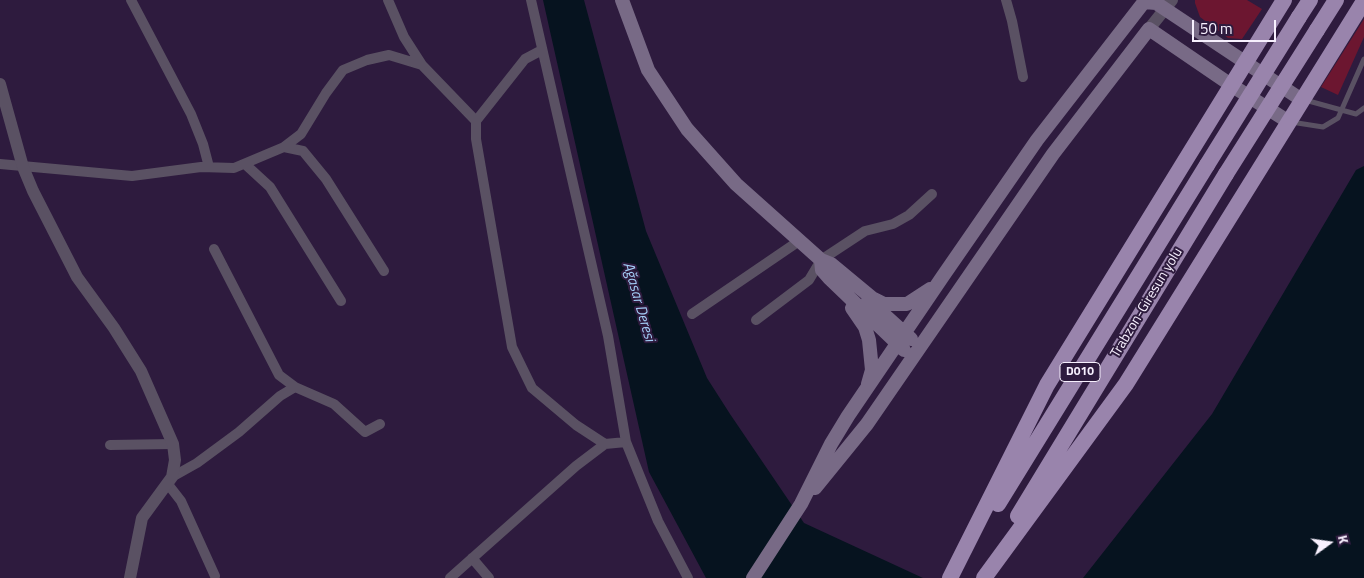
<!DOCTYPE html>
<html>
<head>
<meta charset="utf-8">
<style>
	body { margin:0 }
	#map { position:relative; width:1364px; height:578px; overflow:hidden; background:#2e1b3e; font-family:"Titillium Web",sans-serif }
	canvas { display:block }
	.north { position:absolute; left:1304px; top:518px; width:50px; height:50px; -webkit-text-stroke:4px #2e1b3e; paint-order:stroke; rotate:76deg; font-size:14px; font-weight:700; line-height:20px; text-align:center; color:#f7f0fe }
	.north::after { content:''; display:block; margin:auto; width:18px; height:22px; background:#f7f0fe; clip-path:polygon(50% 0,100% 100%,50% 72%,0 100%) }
	.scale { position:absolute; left:1192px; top:20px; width:84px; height:22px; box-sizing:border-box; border:2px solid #f7f0fe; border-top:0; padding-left:6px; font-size:15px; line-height:18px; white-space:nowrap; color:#f7f0fe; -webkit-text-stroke:4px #2e1b3e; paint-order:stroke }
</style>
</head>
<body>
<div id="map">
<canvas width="1364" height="578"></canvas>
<div class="north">K</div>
<div class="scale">50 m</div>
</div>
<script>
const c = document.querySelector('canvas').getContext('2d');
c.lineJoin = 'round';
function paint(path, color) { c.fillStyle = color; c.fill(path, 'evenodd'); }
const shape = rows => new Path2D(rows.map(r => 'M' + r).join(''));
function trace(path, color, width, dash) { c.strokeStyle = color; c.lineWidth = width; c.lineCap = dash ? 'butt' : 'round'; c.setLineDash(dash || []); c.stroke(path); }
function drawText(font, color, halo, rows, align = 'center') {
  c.font = font + ' "Titillium Web",sans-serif'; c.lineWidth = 4; c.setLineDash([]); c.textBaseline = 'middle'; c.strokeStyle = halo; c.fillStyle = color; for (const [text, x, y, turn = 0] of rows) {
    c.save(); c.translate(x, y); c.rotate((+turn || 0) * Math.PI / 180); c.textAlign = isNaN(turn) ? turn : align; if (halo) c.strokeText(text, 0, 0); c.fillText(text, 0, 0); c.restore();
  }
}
const green = shape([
	[1195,0,1247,0,1262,9,1242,39,1228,38,1200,17,1195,3],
	[1364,19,1364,37,1338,95,1321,87]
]);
const water = shape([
	[543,0,584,0,646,231,707,378,730,414,804,523,923,578,706,578,649,472],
	[1364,166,1364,578,1083,578,1212,414,1356,170]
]);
const service = shape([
	[1305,100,1356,114,1364,108],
	[1291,122,1323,127,1338,118,1364,59]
]);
const minor = shape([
	[131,0,191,114,203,144,209,167],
	[388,0,404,37,422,65],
	[531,0,608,336,626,442,658,521,688,578],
	[1006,0,1012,21,1023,77],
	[542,50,525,59,476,121,476,139,512,347,532,388,576,425,605,444],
	[284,147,303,151,326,179,384,271],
	[0,164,132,176,201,167,234,168,284,147,301,134,326,93,343,70,367,60,389,55,422,65,476,121],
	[245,164,270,187,341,301],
	[214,249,279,375,295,387],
	[692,314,799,241],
	[756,320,809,280,821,260,865,231,893,224,909,215,932,194],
	[110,445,173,444],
	[172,477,197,463,239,432,280,396,295,387,334,404,365,432,380,424],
	[167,483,181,501,215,576],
	[472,558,489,578],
	[450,578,576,466,605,444,626,442]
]);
const tertiary = shape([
	[1149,29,1172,0],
	[0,84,23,167,33,191,77,277,114,328,141,371,173,444,175,460,172,477,142,518,130,578]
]);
const secondary = shape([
	[622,0,648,70,687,129,736,184,821,260,831,264,872,298,884,304,907,304,930,289],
	[821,260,822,270,829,278,904,350],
	[868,300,911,339],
	[852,308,865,327,869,340,872,370,868,384],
	[815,488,867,424,1053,154,1149,29,1231,85,1289,122],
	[753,578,801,504,831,444,848,416,943,276,1037,140,1144,2,1156,3,1165,9,1302,100]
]);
const trunk = shape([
	[1299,17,1310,0],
	[1317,30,1336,0],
	[998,504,1207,165],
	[1018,516,1226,174],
	[950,578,1047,385,1284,0],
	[984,578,1126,384,1364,1]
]);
const trunkBridge = shape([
	[1207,165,1299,17],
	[1226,174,1317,30]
]);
const shields = [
	[1080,372,40]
];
const shieldNames = [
	["D010",1080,372]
];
const streetNames = [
	["Trabzon-Giresun yolu",1147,303,-59]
];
const waterNames = [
	["Ağasar Deresi",638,302,74]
];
paint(green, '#6c1630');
paint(water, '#06131f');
trace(service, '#5a5163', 5);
trace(minor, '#5a5163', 10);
trace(tertiary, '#5a5163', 12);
trace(secondary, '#786a86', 14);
trace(trunk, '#9984ac', 16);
trace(trunkBridge, '#9984ac', 16);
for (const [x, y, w] of shields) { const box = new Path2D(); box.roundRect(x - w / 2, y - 9.5, w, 19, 4); c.fillStyle = '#2e1b3e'; c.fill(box); trace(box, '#f7f0fe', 1); }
drawText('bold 12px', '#f7f0fe', null, shieldNames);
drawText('14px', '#f7f0fe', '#2e1b3e', streetNames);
drawText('italic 15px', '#a3cef7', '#2e1b3e', waterNames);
</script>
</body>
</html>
